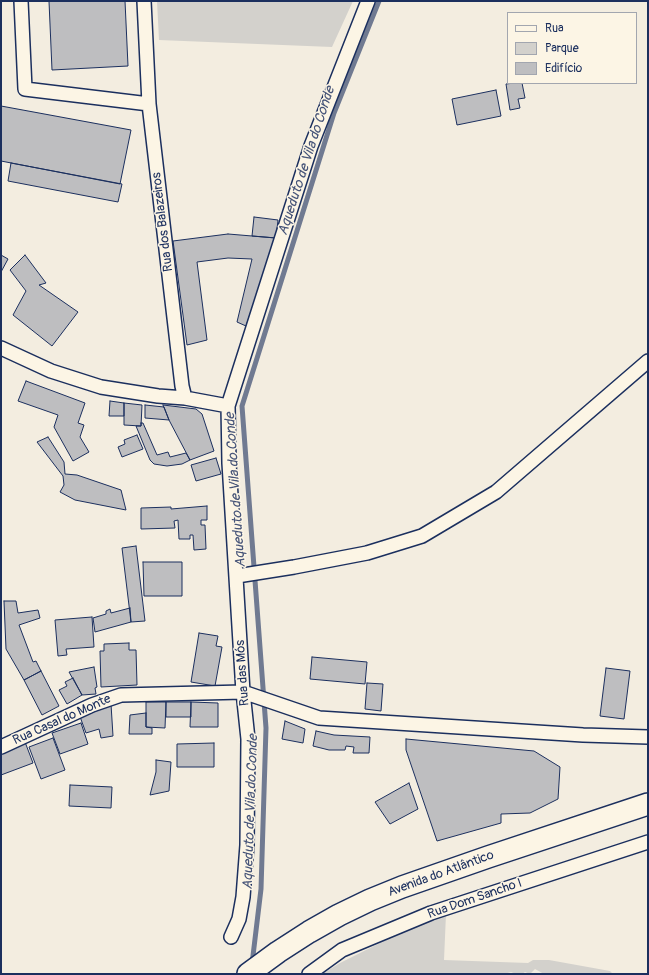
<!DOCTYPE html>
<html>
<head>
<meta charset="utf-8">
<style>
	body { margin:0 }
	#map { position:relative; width:649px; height:975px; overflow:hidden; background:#f3ede0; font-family:Pangolin,sans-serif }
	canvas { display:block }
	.frame { position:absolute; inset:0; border:2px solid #1b2f5e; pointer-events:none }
	.legend { position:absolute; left:507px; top:12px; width:130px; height:72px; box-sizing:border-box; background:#fcf5e5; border:1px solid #a2a6af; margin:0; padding:5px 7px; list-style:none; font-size:12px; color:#1b2f5e }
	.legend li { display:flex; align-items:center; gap:8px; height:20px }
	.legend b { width:20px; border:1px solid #a2a6af }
</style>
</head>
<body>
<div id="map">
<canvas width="649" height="975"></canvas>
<div class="frame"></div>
<ul class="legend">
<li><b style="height:5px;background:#fcf5e5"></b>Rua</li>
<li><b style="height:11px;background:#d3d1cc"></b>Parque</li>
<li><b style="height:11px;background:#bebec0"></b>Edifício</li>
</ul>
</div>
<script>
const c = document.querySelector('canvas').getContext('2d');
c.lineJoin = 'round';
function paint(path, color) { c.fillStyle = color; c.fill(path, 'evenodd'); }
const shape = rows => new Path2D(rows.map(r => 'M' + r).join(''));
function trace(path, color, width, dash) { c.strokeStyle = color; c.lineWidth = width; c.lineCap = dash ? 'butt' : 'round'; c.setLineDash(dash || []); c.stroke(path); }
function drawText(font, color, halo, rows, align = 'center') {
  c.font = font + ' Pangolin,sans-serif'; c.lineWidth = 3; c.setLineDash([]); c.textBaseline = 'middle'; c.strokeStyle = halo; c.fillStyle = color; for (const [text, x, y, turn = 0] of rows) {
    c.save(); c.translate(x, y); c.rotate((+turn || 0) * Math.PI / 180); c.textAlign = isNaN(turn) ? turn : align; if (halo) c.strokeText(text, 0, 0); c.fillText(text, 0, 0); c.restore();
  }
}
const green = shape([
	[157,1,353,1,332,47,159,40],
	[446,914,444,960,528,963,533,960,549,960,610,971,613,974,544,974,535,969,530,974,525,972,522,974,516,974,511,972,504,974,322,974,340,963,418,924]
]);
const stream = shape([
	[252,964,261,889,266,728,242,406,334,113,379,1]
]);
const building = shape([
	[49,1,125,1,128,66,52,70,49,1],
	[514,83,522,83,525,98,518,99,520,108,510,110,506,84,514,83],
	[496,90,501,116,457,125,452,99,496,90],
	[1,106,131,130,120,184,1,161,1,106],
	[11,163,122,184,118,202,8,181,11,163],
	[254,217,278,220,276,238,252,236,254,217],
	[228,234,276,238,246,326,237,322,252,259,228,258,197,262,207,340,187,345,173,241,228,234],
	[1,255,8,259,1,272,1,255],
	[25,255,46,283,39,285,78,312,52,346,13,315,26,291,10,270,25,255],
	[26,381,85,403,78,423,84,425,80,437,89,452,73,461,54,427,58,415,18,401,26,381],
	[110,401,124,403,124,416,109,416,110,401],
	[124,403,142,405,141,426,124,425,124,403],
	[145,405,164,407,169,420,145,418,145,405],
	[163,405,196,409,202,414,214,451,190,460,169,420,163,405],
	[141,423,143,423,157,455,168,452,170,457,186,453,190,460,182,464,167,466,154,464,150,460,136,426,141,426,141,423],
	[137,435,143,449,122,457,118,447,125,444,124,440,137,435],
	[48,437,64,462,65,474,77,475,121,490,126,510,75,500,60,492,64,485,63,476,37,442,48,437],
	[216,458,221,474,196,481,191,465,216,458],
	[207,506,207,520,201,520,201,525,205,525,206,549,194,550,193,535,190,535,190,539,179,539,178,520,174,521,175,528,141,529,141,508,171,507,171,509,207,506],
	[136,546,145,621,131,622,122,548,136,546],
	[143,562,182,562,182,596,144,596,143,562],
	[4,601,16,601,18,613,38,610,40,618,19,625,33,662,36,661,41,671,24,680,6,649,4,601],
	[130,608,131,622,95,632,93,618,106,614,106,611,110,609,111,613,130,608],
	[92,617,94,647,66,649,67,655,58,656,55,620,92,617],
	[199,633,218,636,216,646,222,647,215,686,191,682,199,633],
	[129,643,129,650,136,650,137,685,101,687,100,651,104,651,104,644,129,643],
	[312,657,367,662,365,684,310,679,312,657],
	[94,667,97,687,95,688,96,694,82,695,69,672,94,667],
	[606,668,630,671,624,719,600,716,606,668],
	[41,671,59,706,42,715,24,680,41,671],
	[73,678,82,695,67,704,59,690,67,686,65,682,73,678],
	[367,683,383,684,381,711,365,709,367,683],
	[146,702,166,702,165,728,146,727,146,702],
	[166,702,191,702,191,717,166,717,166,702],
	[191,702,218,703,218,727,190,727,191,702],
	[111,704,113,736,101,738,99,729,86,733,79,714,111,704],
	[146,713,146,727,152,728,152,734,129,734,130,715,146,713],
	[285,721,305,729,303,743,282,739,285,721],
	[81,723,88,744,60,754,52,733,81,723],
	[316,731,334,735,370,737,369,753,353,753,354,747,346,746,345,750,329,750,313,746,316,731],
	[53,738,65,770,41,779,29,747,53,738],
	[406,739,534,751,560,767,558,799,530,813,501,814,501,823,437,841,406,750,406,739],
	[25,742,33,763,1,775,1,751,25,742],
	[214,743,214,767,177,767,177,744,214,743],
	[156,760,171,762,169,791,150,795,156,772,156,760],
	[409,783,418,809,390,824,375,802,409,783],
	[70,785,112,787,111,808,69,806,70,785]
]);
const street = shape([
	[21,1,25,89,149,104],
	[144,1,149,104,182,386,185,398,228,406],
	[1,348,51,371,101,387,158,396,185,398],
	[237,576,294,567,367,553,422,536,496,492,648,361],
	[1,747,92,705,121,695,243,692,319,718,583,735,648,737],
	[231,937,239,919,243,897,247,845,248,739,243,692,229,463,228,406,311,146,368,1],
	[309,974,342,950,431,913,648,842]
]);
const primary = shape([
	[248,974,278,952,309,932,339,915,370,900,402,887,488,857,648,804]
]);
const streetNames = [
	["Rua dos Balazeiros",163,222,-97],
	["Rua das Mós",243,673,-94],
	["Rua Casal do Monte",62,720,-24],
	["Avenida do Atlântico",441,874,-20],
	["Rua Dom Sancho I",475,899,-19]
];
const waterNames = [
	["Aqueduto de Vila do Conde",307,161,-72],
	["Aqueduto de Vila do Conde",236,490,-94],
	["Aqueduto de Vila do Conde",251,812,-88]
];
paint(green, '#d3d1cc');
trace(stream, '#707a91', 5);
paint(building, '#bebec0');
trace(building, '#1b2f5e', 1);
trace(street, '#1b2f5e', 16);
trace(primary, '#1b2f5e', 24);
trace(street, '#fcf5e5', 13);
trace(primary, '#fcf5e5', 21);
drawText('13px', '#1b2f5e', '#fcf5e5', streetNames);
drawText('italic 14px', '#465478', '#fcf5e5', waterNames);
</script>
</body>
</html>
